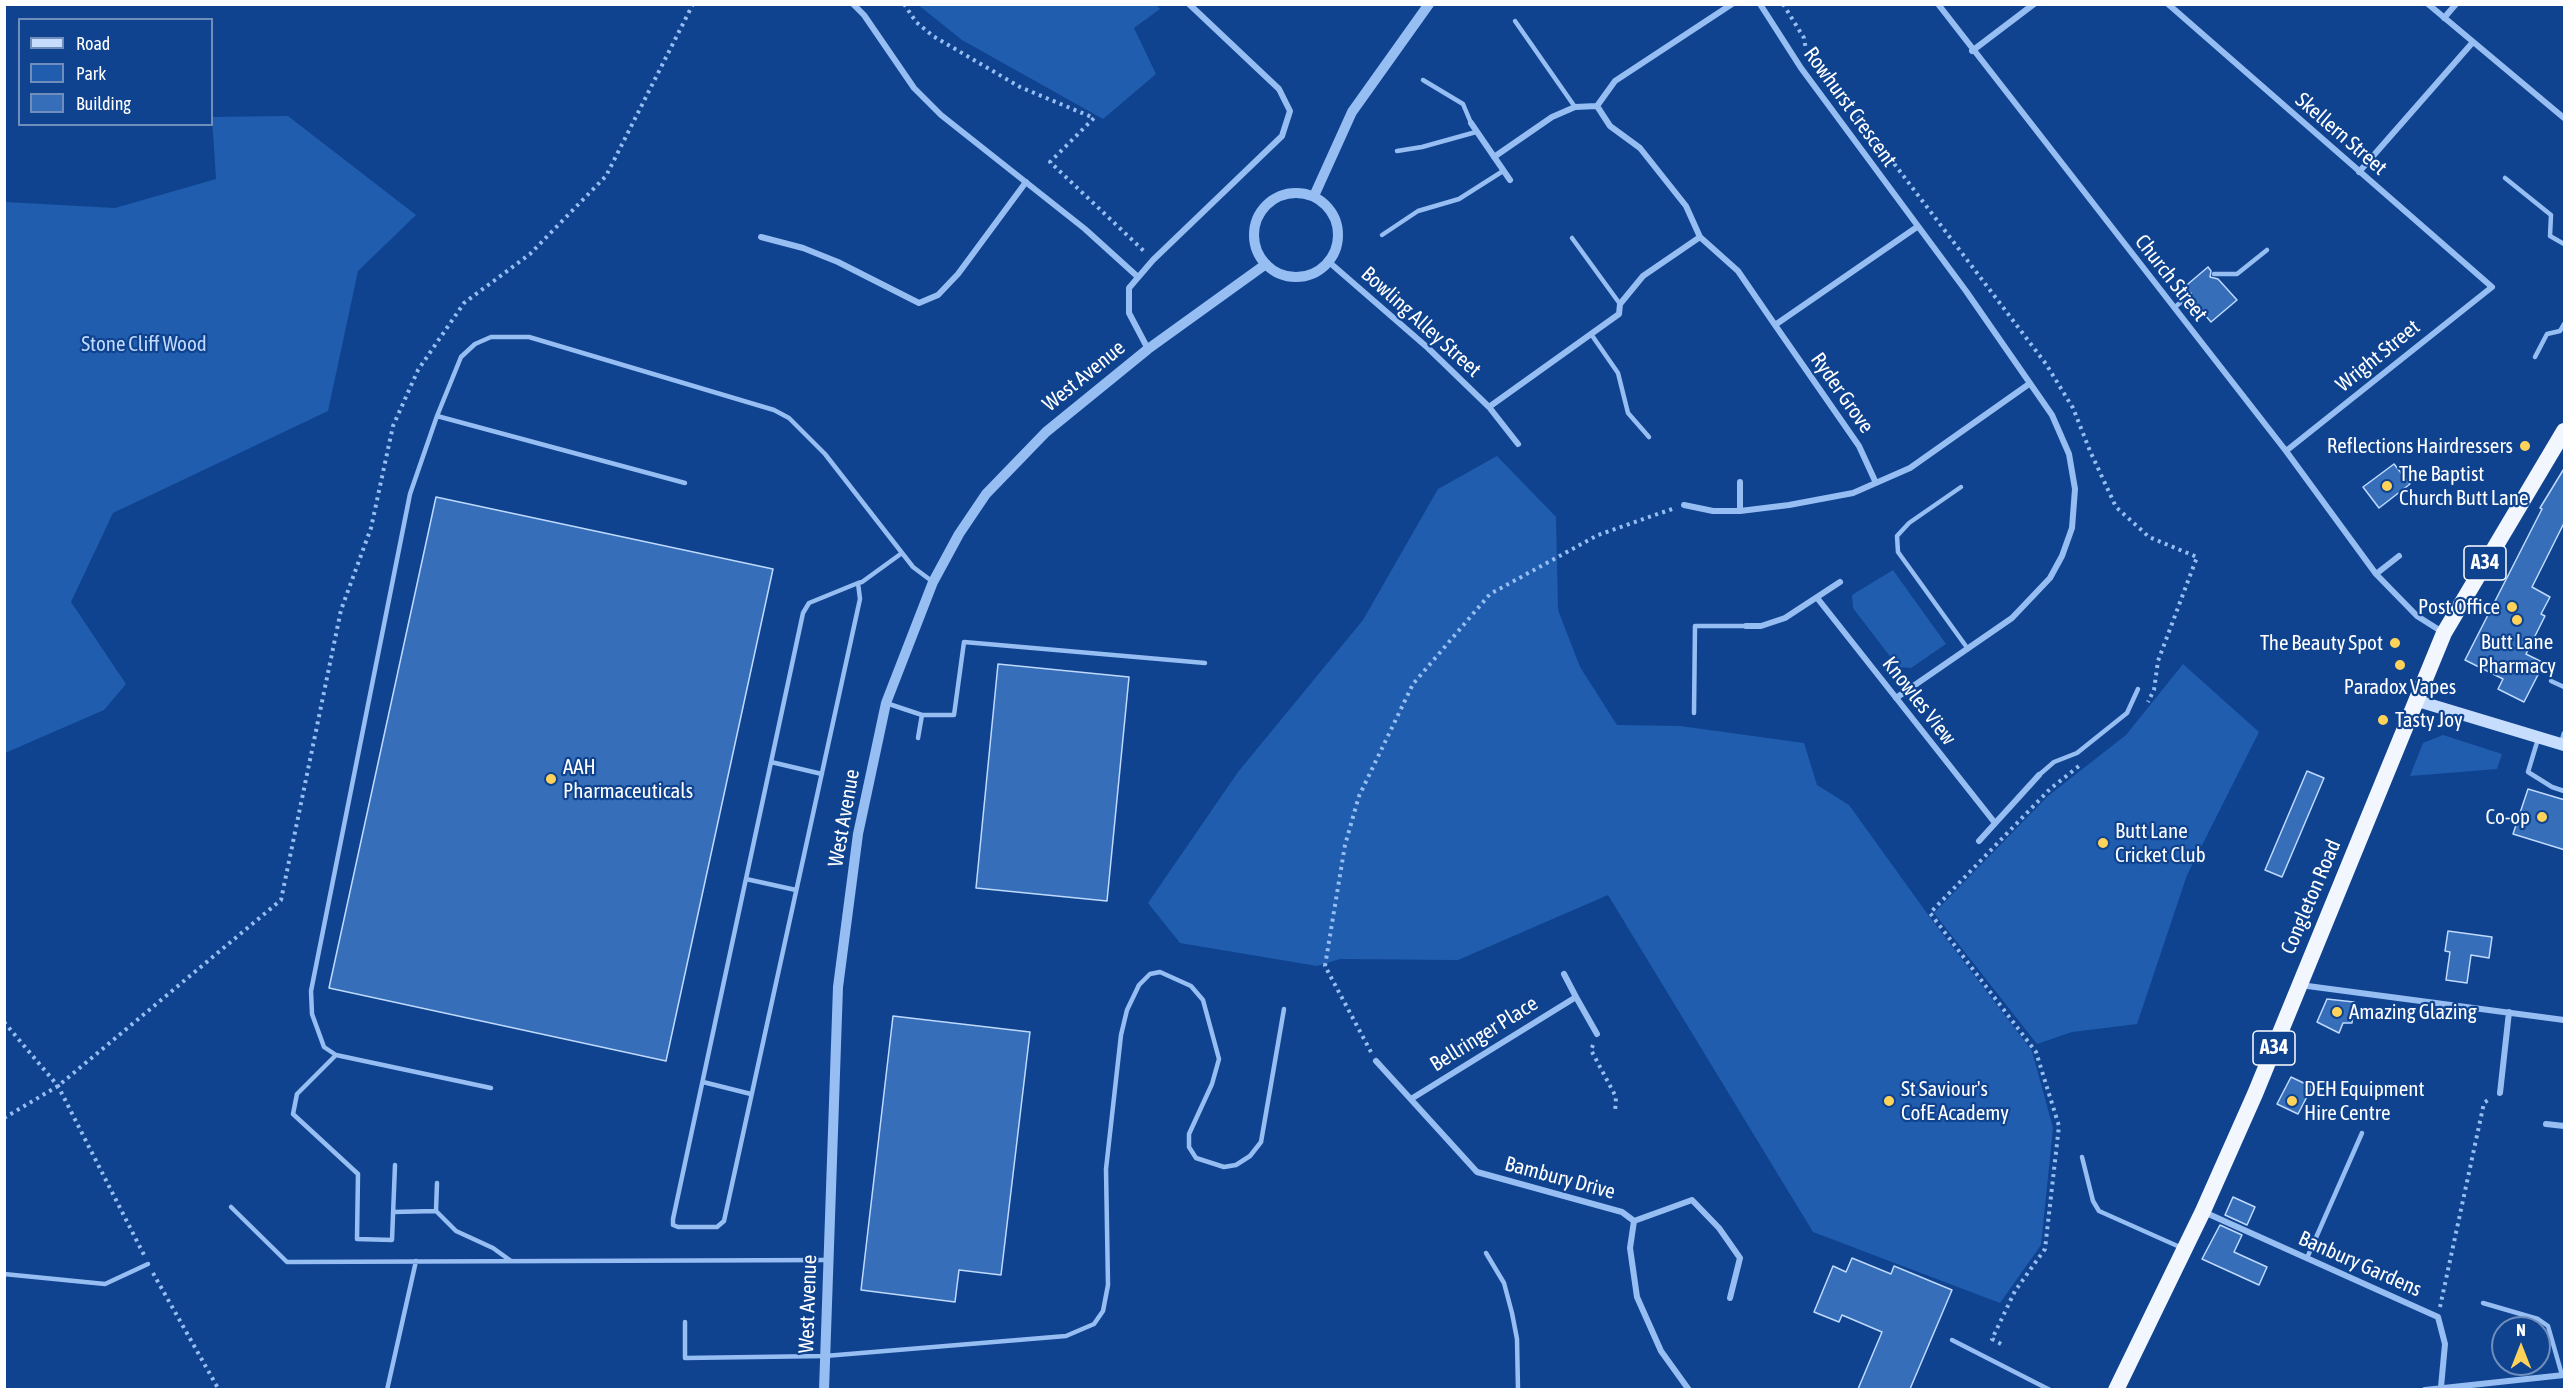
<!DOCTYPE html>
<html>
<head>
<meta charset="utf-8">
<style>
	body { margin:0 }
	#map { position:relative; width:2569px; height:1394px; overflow:hidden; background:#0f438f; font-family:"Asap Condensed",sans-serif }
	canvas { display:block }
	.frame { position:absolute; inset:0; border:6px solid #fff; pointer-events:none }
	.legend { position:absolute; left:18px; top:18px; width:195px; height:108px; box-sizing:border-box; background:#0f438f; border:2px solid #6f8ebc; margin:0; padding:8px 10px; list-style:none; font-size:18px; color:#fff }
	.legend li { display:flex; align-items:center; gap:12px; height:30px }
	.legend b { width:30px; border:2px solid #6f8ebc }
	.north { position:absolute; left:2491px; top:1316px; width:60px; height:60px; box-sizing:border-box; background:#0f438f; border:2px solid #6f8ebc; border-radius:50%; rotate:0deg; font-size:16px; font-weight:700; line-height:24px; text-align:center; color:#fff }
	.north::after { content:''; display:block; margin:auto; width:21px; height:27px; background:#ffd35a; clip-path:polygon(50% 0,100% 100%,50% 72%,0 100%) }
</style>
</head>
<body>
<div id="map">
<canvas width="2569" height="1394"></canvas>
<div class="frame"></div>
<ul class="legend">
<li><b style="height:8px;background:#c7ddfd"></b>Road</li>
<li><b style="height:16px;background:#205daf"></b>Park</li>
<li><b style="height:16px;background:#376eb9"></b>Building</li>
</ul>
<div class="north">N</div>
</div>
<script>
const c = document.querySelector('canvas').getContext('2d');
c.lineJoin = 'round';
function paint(path, color) { c.fillStyle = color; c.fill(path, 'evenodd'); }
const shape = rows => new Path2D(rows.map(r => 'M' + r).join(''));
function trace(path, color, width, dash) { c.strokeStyle = color; c.lineWidth = width; c.lineCap = dash ? 'butt' : 'round'; c.setLineDash(dash || []); c.stroke(path); }
function drawText(font, color, halo, rows, align = 'center') {
  c.font = font + ' "Asap Condensed",sans-serif'; c.lineWidth = 4.5; c.setLineDash([]); c.textBaseline = 'middle'; c.strokeStyle = halo; c.fillStyle = color; for (const [text, x, y, turn = 0] of rows) {
    c.save(); c.translate(x, y); c.rotate((+turn || 0) * Math.PI / 180); c.textAlign = isNaN(turn) ? turn : align; if (halo) c.strokeText(text, 0, 0); c.fillText(text, 0, 0); c.restore();
  }
}
const green = shape([
	[917,4,1156,5,1160,9,1134,28,1156,74,1103,119,962,40],
	[288,116,416,215,358,271,328,411,113,513,71,602,126,684,104,710,5,753,5,202,115,208,216,179,212,117],
	[1497,456,1556,517,1558,610,1580,667,1617,725,1680,726,1804,743,1817,785,1849,805,1929,916,2032,1051,2053,1128,2041,1245,2000,1303,1813,1232,1608,895,1458,960,1340,959,1317,966,1180,943,1148,903,1238,772,1363,620,1438,489],
	[1893,570,1946,644,1911,668,1898,667,1853,608,1852,595],
	[2183,664,2259,732,2187,875,2137,1024,2072,1032,2037,1044,1934,913,2048,796,2126,735],
	[2443,735,2502,754,2497,769,2410,776,2423,743]
]);
const building = shape([
	[2208,267,2211,271,2210,277,2218,279,2237,300,2211,322,2191,299,2191,293,2185,293,2182,289,2208,267],
	[2394,464,2410,484,2379,508,2363,487,2394,464],
	[2565,467,2565,521,2532,587,2550,597,2541,614,2545,616,2526,654,2544,663,2524,702,2498,689,2503,679,2465,660,2542,509,2540,508,2565,467],
	[436,497,773,569,666,1061,329,988,436,497],
	[998,664,1129,677,1107,901,976,888,998,664],
	[2307,771,2324,778,2282,877,2265,870,2307,771],
	[2528,789,2565,800,2565,850,2513,834,2528,789],
	[2448,931,2492,937,2489,958,2471,955,2467,983,2446,980,2450,952,2445,951,2448,931],
	[2327,999,2354,1002,2352,1023,2343,1023,2339,1033,2317,1022,2327,999],
	[893,1016,1030,1032,1001,1275,959,1270,955,1302,861,1290,893,1016],
	[2291,1077,2312,1087,2298,1114,2277,1104,2291,1077],
	[2233,1197,2255,1207,2247,1225,2225,1215,2233,1197],
	[2220,1225,2242,1235,2234,1252,2267,1267,2259,1285,2202,1259,2220,1225],
	[1852,1258,1891,1274,1894,1266,1952,1290,1910,1389,1858,1389,1882,1332,1842,1315,1839,1322,1814,1312,1833,1266,1846,1272,1852,1258]
]);
const path = shape([
	[904,4,916,22,933,36,1020,87,1094,118,1050,162,1146,253],
	[1783,4,1804,38,1806,50],
	[1829,82,1836,87,2046,364,2073,408,2090,451,2116,507,2149,537,2197,557,2158,661,2154,690,2148,702],
	[4,1022,58,1086,144,1255],
	[1593,1045,1591,1050,1616,1097,1615,1113],
	[1371,1052,1325,966,1345,845,1359,796,1413,684,1490,594,1598,535,1675,508],
	[4,1118,58,1086,281,900,341,610,371,528,393,426,418,370,464,303,530,254,606,176,693,4],
	[153,1273,219,1390],
	[2440,1307,2484,1103,2491,1098],
	[2001,1344,1992,1339,2015,1291,2045,1249,2059,1126,2036,1052,1930,913,2050,789,2079,766]
]);
const service = shape([
	[1515,21,1575,107],
	[1423,80,1463,104,1471,123],
	[1397,151,1422,147,1476,132],
	[2505,178,2551,215,2550,236,2564,244],
	[1382,235,1418,211,1459,199,1503,171],
	[1572,238,1620,304],
	[2214,274,2237,274,2267,250],
	[2174,308,2188,296],
	[1591,334,1618,373,1628,413,1649,437],
	[2535,357,2547,334,2560,331,2564,324],
	[437,416,685,483],
	[1961,487,1909,523,1897,536,1898,552,1968,649],
	[858,583,860,599,724,1221,717,1227,678,1227,673,1225,673,1219,803,613,809,603,858,583,862,582,902,553],
	[2551,681,2564,687],
	[886,703,922,715,954,715,964,642,1205,663],
	[1694,713,1695,626,1746,626],
	[918,738,922,715],
	[2538,739,2528,772,2552,787,2564,791],
	[2561,743,2564,733],
	[771,762,822,774],
	[2039,775,2054,762,2077,753,2127,713,2138,689],
	[746,879,796,890],
	[336,1055,297,1094,293,1114,358,1174,357,1239,392,1240,395,1165],
	[703,1082,751,1094],
	[491,1088,336,1055,324,1047,312,1014,311,991,410,494,437,416,461,357,475,344,491,337,529,337,774,410,789,418,825,454,913,567,933,582],
	[2082,1157,2093,1201,2099,1211,2182,1248],
	[437,1183,436,1211,456,1231,493,1248,511,1261],
	[231,1207,287,1262,829,1260],
	[393,1212,436,1211],
	[1486,1253,1504,1283,1512,1313,1517,1339,1518,1390],
	[2307,1258,2362,1133],
	[4,1274,105,1284,148,1264],
	[2483,1303,2538,1319,2548,1326,2562,1375],
	[685,1322,685,1358,825,1356,1066,1336,1094,1324,1103,1311,1108,1285,1106,1169,1121,1035,1127,1010,1139,985,1150,974,1160,972,1191,986,1203,1000,1219,1059,1212,1084,1189,1134,1189,1147,1196,1158,1224,1167,1236,1165,1250,1156,1261,1142,1284,1009],
	[1952,1340,2050,1390],
	[387,1390,416,1261]
]);
const minor = shape([
	[853,4,864,15,914,88,941,115,1085,229,1138,277],
	[1760,4,1801,68,1966,291,2052,415,2069,454,2075,489,2072,528,2062,556,2050,578,2012,618,1896,698],
	[1938,4,2286,451,2376,574,2417,616,2444,633],
	[2168,4,2492,287,2286,451],
	[2428,4,2564,118],
	[2444,18,2456,4],
	[1972,51,2034,4],
	[1597,106,1610,126,1640,148,1686,206,1700,237,1738,271,1775,325,1917,227],
	[1597,106,1615,81,1732,4],
	[1471,123,1510,180],
	[1494,157,1552,117,1575,107,1597,106],
	[2359,172,2473,42],
	[761,237,803,248,838,262,919,303,938,295,958,274,1026,182],
	[1329,262,1428,348,1489,407,1518,444],
	[1775,325,1859,446,1876,483],
	[1148,349,1129,313,1129,288,1153,260,1282,136,1290,111,1279,89,1189,4],
	[1489,407,1619,314,1620,304,1643,276,1700,237],
	[1684,505,1713,511,1740,511,1789,505,1853,493,1910,468,2029,384],
	[1740,511,1740,482],
	[2376,574,2399,556],
	[1818,599,1995,823],
	[1746,626,1761,626,1785,618,1840,582],
	[1979,841,2039,775],
	[1564,974,1576,997],
	[2300,985,2564,1020],
	[1376,1061,1477,1172,1622,1212,1634,1221,1630,1248,1637,1297,1661,1351,1689,1390],
	[2500,1093,2509,1012],
	[1411,1099,1576,997,1597,1034],
	[2546,1124,2564,1126],
	[2204,1212,2438,1317,2445,1344,2441,1387],
	[1634,1221,1692,1200,1719,1228,1740,1258,1730,1298],
	[2425,1390,2564,1375]
]);
const tertiary = shape([
	'1254 235a42 42 0 1 1 84 0a42 42 0 1 1-84 0Z',
	[1314,196,1352,112,1429,4],
	[824,1390,838,987,858,834,886,703,933,582,959,534,986,494,1046,432,1148,349,1266,264]
]);
const secondary = shape([
	[2418,701,2564,745]
]);
const trunk = shape([
	[2116,1390,2203,1211,2255,1094,2444,633,2564,431]
]);
const markers = [
	[2525,446,6,"#ffd35a"],
	[2387,486,6,"#ffd35a"],
	[2512,607,6,"#ffd35a"],
	[2517,620,6,"#ffd35a"],
	[2395,643,6,"#ffd35a"],
	[2400,665,6,"#ffd35a"],
	[2383,720,6,"#ffd35a"],
	[551,779,6,"#ffd35a"],
	[2542,817,6,"#ffd35a"],
	[2103,843,6,"#ffd35a"],
	[2337,1012,6,"#ffd35a"],
	[1889,1101,6,"#ffd35a"],
	[2292,1101,6,"#ffd35a"]
];
const shields = [
	[2485,563,42],
	[2274,1048,42]
];
const shieldNames = [
	["A34",2485,563],
	["A34",2274,1048]
];
const streetNames = [
	["Rowhurst Crescent",1850,107,54],
	["Skellern Street",2341,134,41],
	["Church Street",2171,278,52],
	["Bowling Alley Street",1421,322,42],
	["Wright Street",2378,356,-39],
	["West Avenue",1084,376,-39],
	["Ryder Grove",1842,393,55],
	["Knowles View",1919,701,52],
	["West Avenue",844,818,-80],
	["Congleton Road",2311,897,-67],
	["Bellringer Place",1484,1034,-32],
	["Bambury Drive",1560,1178,15],
	["Banbury Gardens",2360,1264,24],
	["West Avenue",808,1304,-88]
];
const parkNames = [
	["Stone Cliff Wood",144,344]
];
const poiNames = [
	["Reflections Hairdressers",2513,446,"right"],
	["The Baptist",2399,474],
	["Church Butt Lane",2399,498],
	["Post Office",2500,607,"right"],
	["Butt Lane",2517,642,"center"],
	["Pharmacy",2517,666,"center"],
	["The Beauty Spot",2383,643,"right"],
	["Paradox Vapes",2400,687,"center"],
	["Tasty Joy",2395,720],
	["AAH",563,767],
	["Pharmaceuticals",563,791],
	["Co-op",2530,817,"right"],
	["Butt Lane",2115,831],
	["Cricket Club",2115,855],
	["Amazing Glazing",2349,1012],
	["St Saviour's",1901,1089],
	["CofE Academy",1901,1113],
	["DEH Equipment",2304,1089],
	["Hire Centre",2304,1113]
];
paint(green, '#205daf');
paint(building, '#376eb9');
trace(building, '#bfdafe', 1.5);
trace(path, '#97bef3', 4, [3, 4.5]);
trace(service, '#97bef3', 4.5);
trace(minor, '#97bef3', 6);
trace(tertiary, '#97bef3', 10);
trace(secondary, '#c7ddfd', 12);
trace(trunk, '#f2f6ff', 16);
for (const [x, y, r, color] of markers) { const dot = new Path2D(); dot.arc(x, y, r, 0, 2 * Math.PI); c.fillStyle = color; c.fill(dot); trace(dot, '#0f438f', 2); }
for (const [x, y, w] of shields) { const box = new Path2D(); box.roundRect(x - w / 2, y - 17, w, 34, 4.5); c.fillStyle = '#0f438f'; c.fill(box); trace(box, '#fff', 1.5); }
drawText('bold 20px', '#fff', null, shieldNames);
drawText('21px', '#fff', '#0f438f', streetNames);
drawText('21px', '#bfdafe', '#0f438f', parkNames);
drawText('21px', '#fff', '#0f438f', poiNames, 'left');
</script>
</body>
</html>
